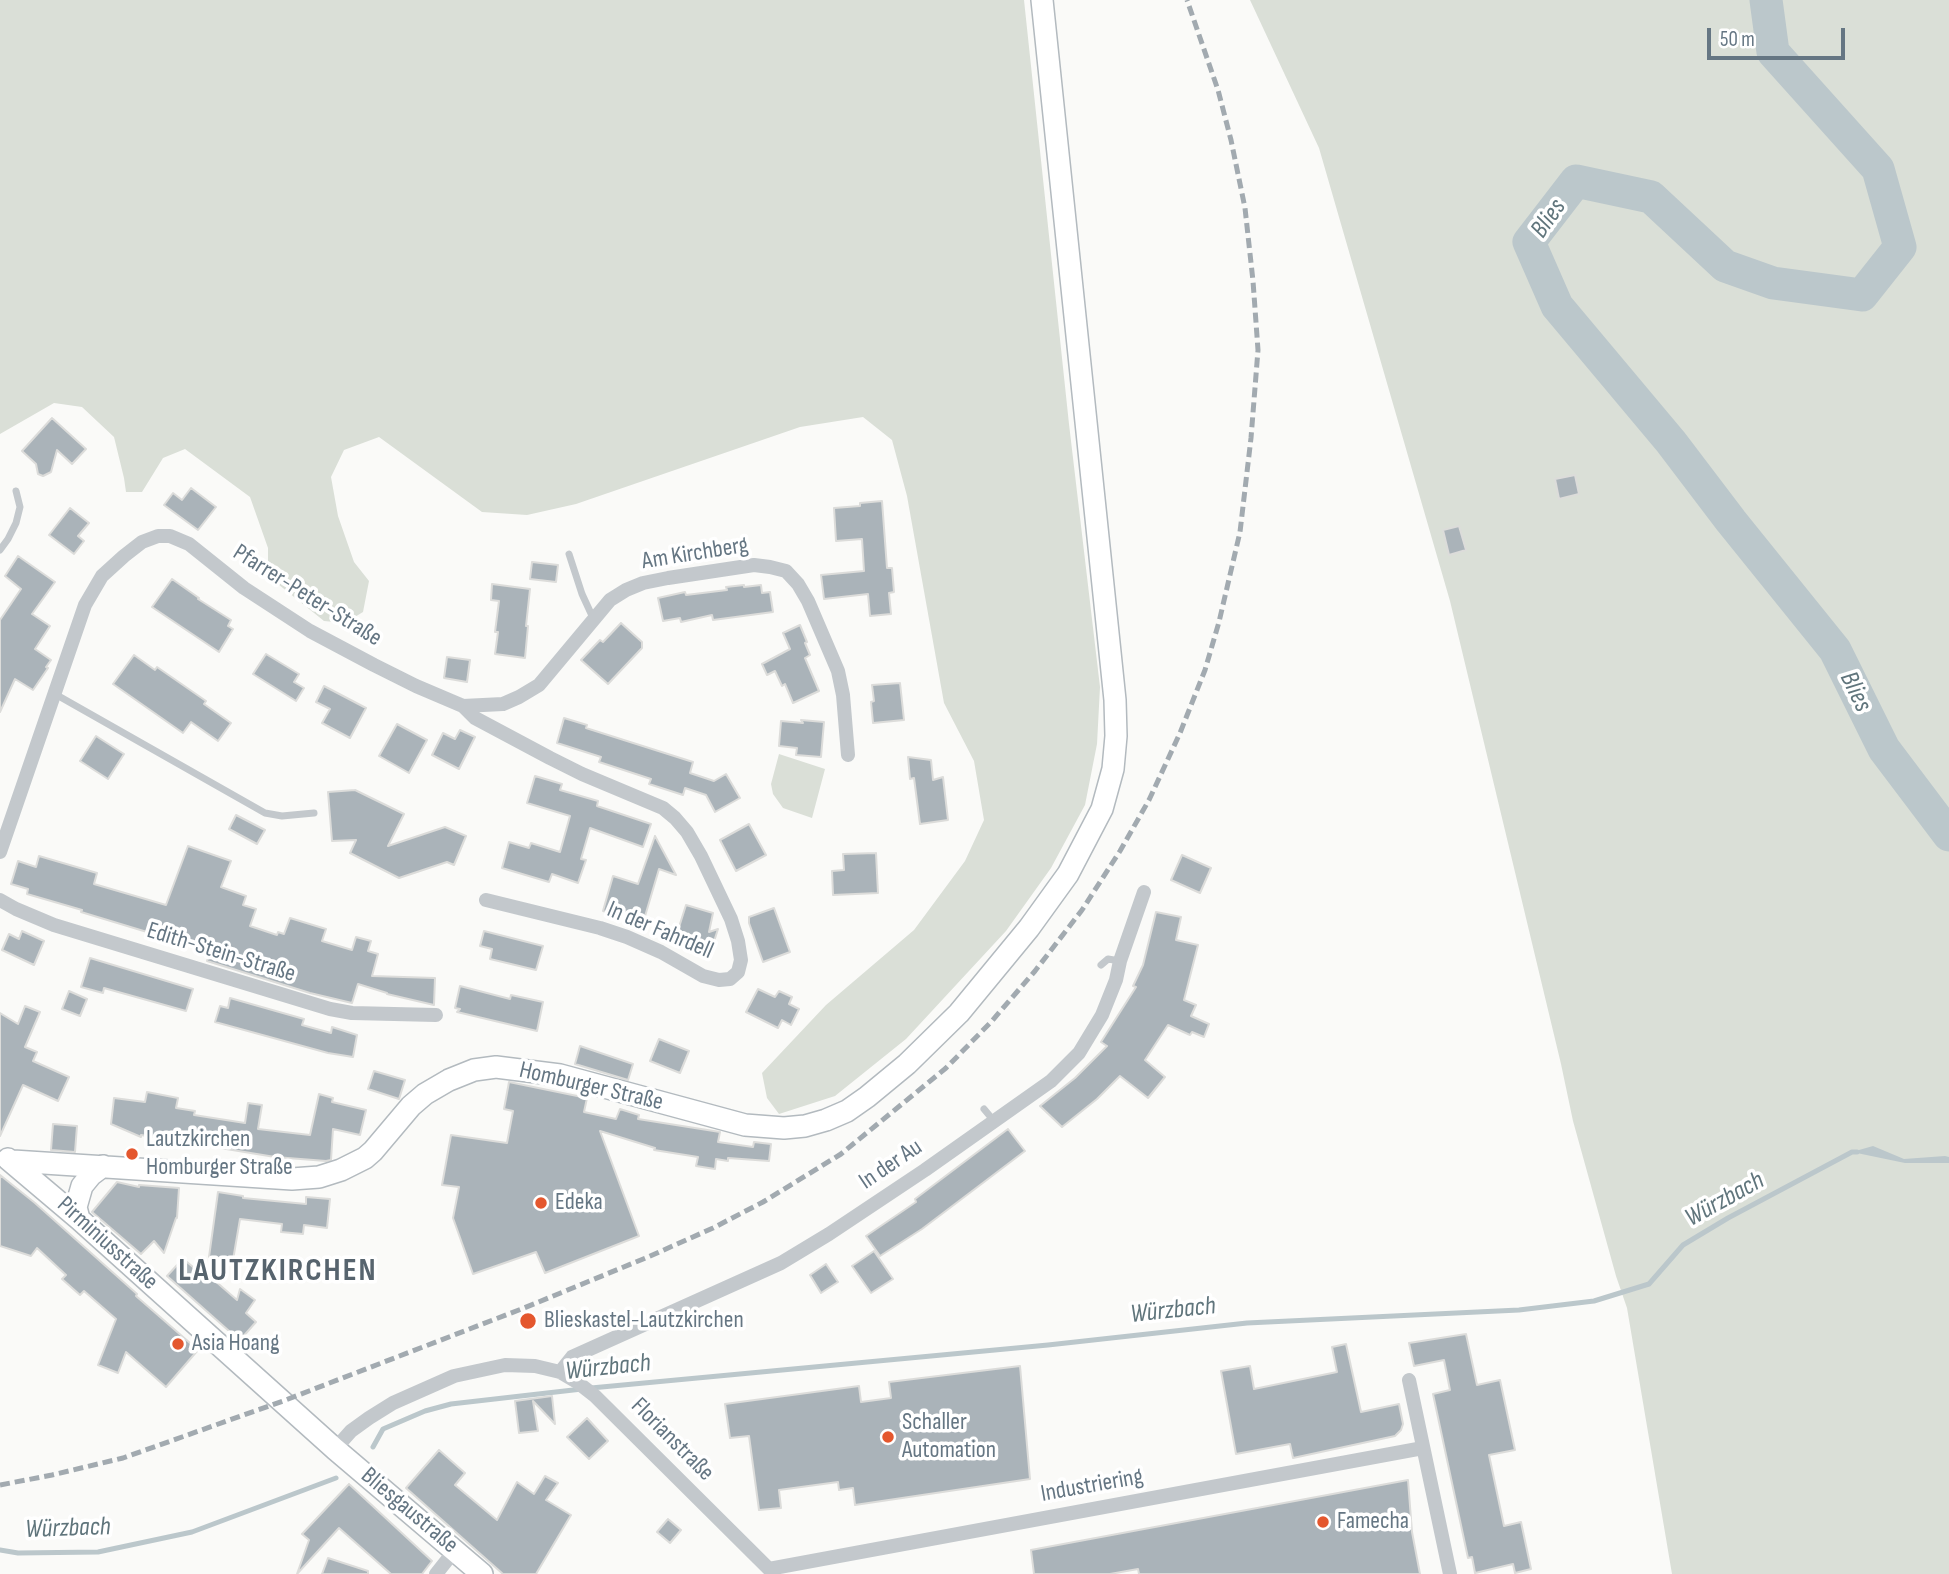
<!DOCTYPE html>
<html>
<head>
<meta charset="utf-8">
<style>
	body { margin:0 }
	#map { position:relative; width:1949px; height:1574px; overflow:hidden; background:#fafaf8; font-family:"Sofia Sans Condensed",sans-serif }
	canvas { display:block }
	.scale { position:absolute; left:1707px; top:28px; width:138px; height:32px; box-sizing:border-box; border:4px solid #657683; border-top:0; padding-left:9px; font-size:21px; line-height:24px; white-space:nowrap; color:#657683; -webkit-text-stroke:5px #fff; paint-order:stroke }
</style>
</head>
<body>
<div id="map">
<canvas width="1949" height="1574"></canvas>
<div class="scale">50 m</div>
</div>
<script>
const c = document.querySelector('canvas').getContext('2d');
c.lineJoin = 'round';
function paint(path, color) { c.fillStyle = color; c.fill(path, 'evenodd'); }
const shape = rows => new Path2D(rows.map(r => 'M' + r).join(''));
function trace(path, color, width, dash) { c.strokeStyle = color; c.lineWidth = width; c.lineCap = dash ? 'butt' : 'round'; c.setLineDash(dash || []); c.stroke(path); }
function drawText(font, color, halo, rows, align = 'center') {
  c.font = font + ' "Sofia Sans Condensed",sans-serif'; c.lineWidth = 7; c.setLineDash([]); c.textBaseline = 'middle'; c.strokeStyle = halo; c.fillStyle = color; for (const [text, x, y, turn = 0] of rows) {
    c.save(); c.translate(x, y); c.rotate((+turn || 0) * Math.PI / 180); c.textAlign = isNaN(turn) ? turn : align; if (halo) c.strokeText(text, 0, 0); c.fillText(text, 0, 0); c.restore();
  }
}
const green = shape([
	[0,0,1024,0,1069,424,1100,687,1097,744,1085,805,1051,868,1006,931,906,1039,835,1096,779,1114,767,1098,762,1073,826,1005,914,930,965,861,984,820,974,761,944,703,907,496,892,440,863,417,800,427,576,504,527,515,482,512,379,437,344,450,331,477,338,516,354,562,369,581,363,612,345,623,324,621,268,576,268,548,250,497,185,449,163,458,142,492,126,492,124,478,114,437,82,407,54,403,0,434],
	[1250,0,1949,0,1949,1574,1672,1574,1627,1308,1616,1276,1573,1121,1561,1064,1450,601,1319,148],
	[779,754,825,769,812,818,783,808,773,794,771,784]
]);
const water = shape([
	[1873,1146,1904,1159,1945,1156,1949,1157,1949,1163,1905,1163,1852,1152]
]);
const stream = shape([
	[591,1388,1048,1345,1247,1323,1519,1310,1594,1301,1649,1284,1683,1245,1728,1218,1852,1152,1857,1152],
	[373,1447,383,1429,425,1411,451,1404,582,1389],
	[0,1550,18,1553,98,1552,192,1532,336,1478]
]);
const river = shape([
	[1766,0,1773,52,1878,169,1900,247,1862,295,1773,283,1725,266,1651,197,1576,181,1529,242,1557,306,1671,442,1731,521,1835,650,1884,749,1949,835]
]);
const building = shape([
	[52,418,86,449,72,464,57,450,51,472,43,476,38,474,36,464,22,451,52,418],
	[1575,475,1579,494,1559,499,1555,479,1575,475],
	[191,488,216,507,198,530,164,505,173,493,182,500,191,488],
	[882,501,887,568,892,568,894,592,889,593,891,614,870,616,868,594,824,599,821,575,864,571,862,539,836,541,834,508,860,506,860,503,882,501],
	[70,508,89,523,78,536,84,541,74,554,49,535,70,508],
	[1459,526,1466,550,1449,555,1443,530,1459,526],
	[18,556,55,582,32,614,50,626,35,649,51,660,46,667,48,668,33,690,15,679,0,712,0,620,21,589,5,576,18,556],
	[532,562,558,565,556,582,530,579,532,562],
	[172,579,199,598,198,599,231,620,228,626,233,629,219,652,152,607,172,579],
	[492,584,530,589,526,626,528,626,525,658,495,654,498,632,495,632,499,601,491,600,492,584],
	[744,585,744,587,761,585,762,593,770,592,773,612,713,620,712,615,681,622,680,618,663,621,658,598,685,592,686,595,727,590,726,587,744,585],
	[621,623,642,642,642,648,608,684,581,660,600,640,603,642,621,623],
	[800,625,807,642,805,643,810,655,805,658,819,691,793,703,785,684,782,686,775,671,767,675,762,664,790,649,783,633,800,625],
	[266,654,299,674,294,682,304,688,296,701,253,674,266,654],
	[134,655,155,670,157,667,206,701,204,704,231,723,218,741,191,722,183,733,113,684,134,655],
	[447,657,470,660,467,682,444,678,447,657],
	[900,683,904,720,873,723,871,702,874,701,872,685,900,683],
	[324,686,366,708,350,738,322,723,330,709,316,702,324,686],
	[564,718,587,725,586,728,693,762,690,773,714,781,726,774,740,798,715,812,706,795,685,788,683,795,649,784,651,779,599,762,601,757,557,743,564,718],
	[801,720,824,722,821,757,796,755,797,748,779,746,781,721,803,723,801,720],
	[397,724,427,740,409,773,379,756,397,724],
	[460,730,475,737,459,769,432,755,443,733,455,739,460,730],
	[96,736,124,754,108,779,80,761,96,736],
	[908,757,931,760,933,780,943,777,948,820,920,824,914,778,910,779,908,757],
	[535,776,562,784,560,790,598,801,597,806,651,824,643,847,590,828,581,859,586,860,578,883,552,874,549,882,502,868,509,842,529,848,531,843,560,852,570,816,527,803,535,776],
	[355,790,404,814,388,846,445,827,466,836,454,865,447,862,399,878,350,853,356,840,332,841,328,792,355,790],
	[236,815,265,830,257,844,229,829,236,815],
	[749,824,766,855,736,871,720,840,749,824],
	[655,836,676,875,659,869,643,923,603,911,613,876,638,884,655,836],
	[188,846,231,861,221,887,246,896,243,905,256,909,250,926,277,935,278,932,284,934,290,918,326,929,322,941,352,950,356,937,371,941,368,951,378,954,372,976,435,978,434,1005,387,994,387,993,358,984,352,1003,310,993,207,961,210,952,148,929,147,932,81,912,82,910,27,894,28,889,11,884,18,861,36,867,39,856,97,873,94,884,166,905,188,846],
	[876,853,878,893,833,895,832,871,844,870,843,854,876,853],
	[1182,855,1211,868,1200,893,1171,880,1182,855],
	[686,905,713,913,709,932,718,929,710,954,674,943,686,905],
	[774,908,790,952,763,962,749,923,749,917,774,908],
	[1156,912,1181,917,1176,940,1198,945,1184,1000,1196,1005,1191,1016,1209,1024,1204,1037,1192,1032,1190,1035,1168,1025,1145,1060,1165,1077,1148,1098,1120,1076,1097,1099,1062,1127,1040,1106,1075,1078,1107,1046,1101,1042,1136,987,1133,986,1143,965,1156,912],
	[22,931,44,941,34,965,2,950,9,934,19,939,22,931],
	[484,931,543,946,536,970,490,959,492,949,480,946,484,931],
	[90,958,193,989,186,1011,104,988,103,993,81,987,90,958],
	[460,986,510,999,511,995,543,1002,537,1031,457,1012,460,1009,455,1008,460,986],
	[758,989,775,997,779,991,792,997,789,1004,799,1009,791,1025,782,1020,778,1028,746,1012,758,989],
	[69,991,87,999,80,1016,62,1009,69,991],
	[230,998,304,1019,302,1025,331,1033,332,1027,357,1035,353,1057,328,1053,215,1022,220,1006,228,1008,230,998],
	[25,1006,40,1012,25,1047,37,1052,33,1061,69,1077,58,1101,23,1085,0,1136,0,1013,18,1024,25,1006],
	[659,1039,689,1051,680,1073,650,1061,659,1039],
	[580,1046,633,1064,628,1080,575,1064,580,1046],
	[374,1071,405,1080,399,1099,368,1089,374,1071],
	[509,1082,587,1098,584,1112,616,1119,620,1109,639,1115,638,1119,720,1132,718,1142,753,1147,754,1142,771,1144,769,1161,728,1158,728,1161,716,1159,715,1169,696,1166,698,1157,654,1150,655,1148,600,1131,639,1236,545,1273,536,1252,473,1274,453,1218,459,1187,442,1185,451,1135,507,1143,513,1111,504,1109,509,1082],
	[147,1092,178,1098,176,1108,195,1111,194,1115,245,1123,248,1103,262,1105,258,1129,310,1135,319,1094,333,1098,332,1102,366,1110,360,1135,333,1129,331,1160,326,1161,275,1157,141,1135,141,1137,111,1124,114,1098,145,1102,147,1092],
	[53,1124,77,1126,75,1152,51,1150,53,1124],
	[1008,1129,1025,1151,922,1229,880,1256,866,1236,916,1202,915,1199,1008,1129],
	[0,1175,35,1203,137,1294,136,1296,198,1350,166,1387,126,1352,118,1373,98,1365,116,1319,84,1291,80,1295,62,1279,66,1275,37,1248,31,1256,0,1246,0,1175],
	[117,1182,139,1187,139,1185,179,1188,177,1218,176,1218,164,1253,154,1241,141,1254,92,1212,117,1182],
	[218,1192,243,1196,243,1198,306,1204,306,1197,330,1199,327,1228,304,1225,303,1234,281,1232,282,1224,240,1219,233,1260,209,1257,218,1192],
	[874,1251,893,1279,871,1293,852,1266,874,1251],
	[187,1262,206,1278,206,1273,237,1300,240,1289,255,1300,246,1313,256,1322,240,1340,232,1334,230,1337,229,1336,229,1331,167,1276,178,1264,187,1262],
	[826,1264,838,1282,821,1293,810,1275,826,1264],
	[1466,1334,1477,1385,1500,1380,1515,1450,1489,1455,1504,1526,1521,1522,1531,1569,1515,1573,1513,1564,1475,1573,1472,1557,1468,1558,1433,1394,1450,1390,1444,1360,1414,1366,1409,1343,1466,1334],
	[1346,1344,1361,1412,1399,1404,1403,1424,1401,1430,1395,1436,1293,1458,1290,1444,1236,1454,1221,1371,1250,1366,1254,1389,1337,1372,1332,1347,1346,1344],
	[1020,1366,1030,1479,855,1505,853,1488,839,1490,838,1482,779,1490,781,1508,759,1510,749,1436,730,1438,725,1404,859,1386,861,1402,891,1398,889,1382,1020,1366],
	[552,1396,555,1424,533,1401,538,1431,519,1433,515,1401,552,1396],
	[587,1418,608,1441,589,1459,567,1437,587,1418],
	[439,1450,465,1473,455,1485,497,1520,517,1482,534,1494,545,1476,558,1483,546,1500,571,1515,536,1574,503,1574,406,1488,439,1450],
	[1408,1480,1412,1532,1420,1574,1139,1574,1138,1569,1110,1574,1034,1574,1031,1550,1408,1480],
	[349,1484,432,1561,422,1574,391,1574,339,1528,297,1574,309,1540,302,1534,349,1484],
	[668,1519,681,1530,670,1543,657,1532,668,1519],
	[328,1558,368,1571,368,1574,322,1574,328,1558]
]);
const lane = shape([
	[0,550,8,539,16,523,20,507,16,491],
	[569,554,582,594,594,620],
	[55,694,265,813,282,816,314,813],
	[1101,965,1108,959,1120,961],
	[984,1109,994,1121]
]);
const street = shape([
	[463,706,475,718,550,758,582,774,663,808,675,818,687,832,701,856,731,919,738,941,741,960,738,972,730,979,719,980,703,976,661,952,627,937,600,928,486,900],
	[0,852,85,605,102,576,124,556,142,542,158,536,170,536,189,544,244,588,310,631,374,665,416,686,463,706,503,704,519,697,539,685,610,600,626,590,643,583,668,578,754,565,770,567,786,571,798,584,808,601,838,671,843,695,848,755],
	[0,900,16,909,54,925,330,1009,352,1013,436,1015],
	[560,1372,572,1357,781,1263,829,1234,925,1170,1051,1081,1079,1053,1102,1015,1116,980,1120,961,1144,892],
	[1409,1380,1450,1574],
	[335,1449,351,1431,369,1418,393,1403,454,1376,505,1365,535,1366,560,1372,577,1382,595,1396,774,1574],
	[769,1569,1423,1448],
	[436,1574,455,1550]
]);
const secondary = shape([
	[8,1159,79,1219,335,1449,482,1574],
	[13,1161,292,1179,319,1177,341,1170,365,1158,373,1151,411,1106,425,1094,449,1080,474,1070,496,1067,560,1075,745,1125,784,1128,805,1126,826,1120,847,1111,867,1097,907,1064,959,1013,1029,928,1068,874,1102,809,1113,769,1116,736,1115,700,1042,0],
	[79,1219,76,1207,82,1186,91,1175,103,1166]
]);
const rail = shape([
	[0,1485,52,1475,123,1458,283,1401,524,1308,648,1257,713,1228,763,1202,841,1154,946,1068,991,1022,1035,971,1082,910,1120,851,1149,800,1180,733,1205,670,1219,622,1240,532,1251,438,1258,350,1253,281,1245,208,1231,140,1218,90,1187,0]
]);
const markers = [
	[132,1154,7,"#e4572e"],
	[541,1203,7,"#e4572e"],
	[528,1321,9,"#e4572e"],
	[178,1344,7,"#e4572e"],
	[888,1437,7,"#e4572e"],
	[1323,1522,7,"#e4572e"]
];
const streetNames = [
	["Am Kirchberg",695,554,-9],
	["Pfarrer-Peter-Straße",307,596,32],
	["In der Fahrdell",660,931,23],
	["Edith-Stein-Straße",221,953,17],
	["Homburger Straße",591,1087,13],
	["In der Au",891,1165,-34],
	["Pirminiusstraße",107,1244,42],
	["Florianstraße",672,1440,45],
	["Industriering",1092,1486,-10],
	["Bliesgaustraße",409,1511,40]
];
const poiNames = [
	["Lautzkirchen",146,1140],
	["Homburger Straße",146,1168],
	["Edeka",555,1203],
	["Blieskastel-Lautzkirchen",544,1321],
	["Asia Hoang",192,1344],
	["Schaller",902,1423],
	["Automation",902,1451],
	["Famecha",1337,1522]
];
const waterNames = [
	["Blies",1549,219,-55],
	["Blies",1855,692,64],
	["Würzbach",1725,1200,-29],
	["Würzbach",1173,1311,-6],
	["Würzbach",608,1368,-6],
	["Würzbach",68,1529,-2]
];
const districtNames = [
	["LAUTZKIRCHEN",278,1272]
];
paint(green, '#dadfd7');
paint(water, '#bbc7cb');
trace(stream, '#bbc7cb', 5);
trace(river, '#bbc7cb', 33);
paint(building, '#aab3b9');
trace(building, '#dcdcda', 2);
trace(secondary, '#b3babf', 24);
trace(lane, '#c3c8cc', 7);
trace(street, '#c3c8cc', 14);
trace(secondary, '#fff', 21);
trace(rail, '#a2aab0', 5, [10, 5]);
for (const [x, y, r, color] of markers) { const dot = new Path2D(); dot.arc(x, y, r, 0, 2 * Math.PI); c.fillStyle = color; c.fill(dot); trace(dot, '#fff', 2.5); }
drawText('24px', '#657683', '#fff', streetNames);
drawText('24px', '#657683', '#fff', poiNames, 'left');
drawText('italic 26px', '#60757c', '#fff', waterNames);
c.letterSpacing = '2px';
drawText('bold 32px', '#57646e', '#fff', districtNames);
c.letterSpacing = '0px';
</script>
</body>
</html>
